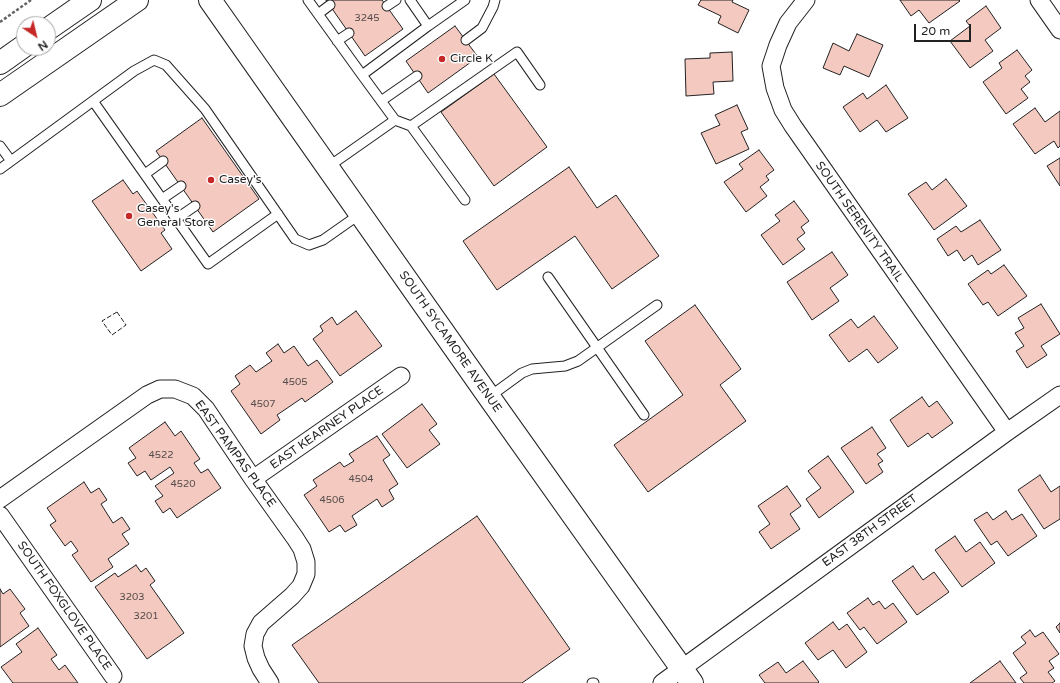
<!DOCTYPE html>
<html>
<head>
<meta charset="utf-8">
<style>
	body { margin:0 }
	#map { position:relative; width:1060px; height:683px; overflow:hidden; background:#fff; font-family:"Varela Round",sans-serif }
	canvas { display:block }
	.north { position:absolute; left:16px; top:16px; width:40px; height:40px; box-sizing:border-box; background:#fff; border:1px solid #a7a7a7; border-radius:50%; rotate:145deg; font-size:11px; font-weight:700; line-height:16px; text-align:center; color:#222 }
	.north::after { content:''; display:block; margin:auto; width:14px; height:18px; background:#c62828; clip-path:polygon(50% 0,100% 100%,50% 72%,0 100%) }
	.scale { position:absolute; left:914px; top:24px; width:57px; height:18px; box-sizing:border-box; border:2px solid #222; border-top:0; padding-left:5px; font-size:12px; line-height:14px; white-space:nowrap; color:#222; -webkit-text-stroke:3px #fff; paint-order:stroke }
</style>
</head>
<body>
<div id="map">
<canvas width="1060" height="683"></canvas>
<div class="north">N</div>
<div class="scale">20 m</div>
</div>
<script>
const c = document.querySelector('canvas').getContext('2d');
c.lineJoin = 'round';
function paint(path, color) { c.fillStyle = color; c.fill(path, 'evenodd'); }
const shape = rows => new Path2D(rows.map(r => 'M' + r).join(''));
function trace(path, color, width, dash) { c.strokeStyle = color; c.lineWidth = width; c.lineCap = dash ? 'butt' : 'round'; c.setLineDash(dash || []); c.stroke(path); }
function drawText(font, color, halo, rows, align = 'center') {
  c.font = font + ' "Varela Round",sans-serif'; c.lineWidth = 3; c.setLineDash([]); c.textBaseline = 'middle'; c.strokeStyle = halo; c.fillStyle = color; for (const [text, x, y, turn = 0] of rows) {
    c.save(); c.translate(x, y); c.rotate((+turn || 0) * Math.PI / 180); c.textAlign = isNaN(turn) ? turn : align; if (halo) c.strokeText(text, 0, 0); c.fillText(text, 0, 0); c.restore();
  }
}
const building = shape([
	[326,0,382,0,403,29,365,56,326,0],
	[701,0,733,0,732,2,749,10,738,33,718,23,721,16,698,5,701,0],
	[900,0,959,0,960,1,929,23,919,10,911,16,900,0],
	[986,6,1001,28,985,40,993,51,970,68,950,41,970,26,966,21,986,6],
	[455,26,478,57,428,93,406,61,455,26],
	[857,34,883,45,869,77,844,66,840,75,823,68,833,43,849,51,857,34],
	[1017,50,1032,70,1025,76,1030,82,1021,89,1028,98,1006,114,983,82,1002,68,999,63,1017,50],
	[732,52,733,81,713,82,714,94,686,96,685,59,710,58,710,53,732,52],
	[494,74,547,147,494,186,441,112,494,74],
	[886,85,908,118,886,132,877,120,860,132,843,107,863,93,867,99,886,85],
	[737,105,748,129,741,132,749,149,716,164,701,133,720,125,715,115,737,105],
	[1035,108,1045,122,1060,111,1060,146,1058,148,1054,141,1035,154,1013,124,1035,108],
	[202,118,259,199,213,232,156,151,202,118],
	[759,150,774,170,766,176,769,180,760,187,767,196,746,212,724,182,743,169,739,164,759,150],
	[1060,158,1060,186,1047,166,1060,158],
	[569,167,597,208,616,195,659,256,612,289,575,236,497,290,463,241,569,167],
	[946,179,967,206,934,230,908,194,926,182,932,190,946,179],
	[123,180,133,194,137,191,165,230,161,233,172,249,141,271,92,201,123,180],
	[794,201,809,221,801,227,805,233,797,239,805,249,783,265,761,235,780,221,775,215,794,201],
	[980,220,1001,250,978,265,972,255,964,261,957,250,948,256,937,239,956,226,961,232,980,220],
	[832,252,848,275,830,288,839,301,812,320,787,282,832,252],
	[1004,265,1027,296,998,316,988,302,983,305,968,284,988,270,991,274,1004,265],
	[1041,304,1060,334,1041,346,1047,355,1027,368,1016,351,1024,346,1015,333,1024,328,1018,318,1041,304],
	[695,305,741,369,720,385,746,421,648,492,614,445,683,395,645,341,695,305],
	[356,311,382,346,340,376,313,339,323,331,320,326,332,317,337,325,356,311],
	[874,316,898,348,878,363,867,349,849,362,829,335,851,319,858,328,874,316],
	[278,344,284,353,294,346,308,366,317,360,333,382,305,402,302,398,277,415,280,420,261,434,231,391,240,384,235,376,250,365,256,372,272,361,266,353,278,344],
	[922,397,929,407,937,401,953,423,932,438,928,433,908,447,890,420,922,397],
	[422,404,437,424,429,430,440,444,407,468,382,434,422,404],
	[165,422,175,436,181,431,200,459,194,463,201,473,208,469,221,488,177,518,170,508,163,513,155,501,163,496,155,486,174,473,170,467,151,480,145,471,137,476,128,463,136,458,129,448,165,422],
	[872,427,886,448,877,454,883,461,878,464,883,472,866,484,841,448,872,427],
	[377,436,390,455,383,460,398,484,389,490,394,499,382,507,377,499,352,516,357,525,345,532,340,525,329,532,304,495,317,486,313,480,340,462,344,467,354,461,349,454,377,436],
	[828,456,854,492,819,518,806,499,821,488,808,471,828,456],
	[1040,475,1051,492,1060,486,1060,519,1044,529,1018,490,1040,475],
	[84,482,91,493,99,488,107,500,101,504,113,523,122,517,130,529,122,534,129,544,108,559,113,567,91,582,72,555,78,551,71,541,65,546,50,525,56,521,47,508,84,482],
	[787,486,801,506,790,514,800,529,771,549,759,532,770,524,758,506,787,486],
	[1006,511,1012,520,1022,514,1037,536,1008,556,997,541,991,545,974,520,987,512,993,520,1006,511],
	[477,516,570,649,522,683,319,683,292,645,477,516],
	[955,536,966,552,980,542,995,563,962,587,935,550,955,536],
	[136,565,141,572,146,568,155,581,150,585,184,633,147,659,95,587,115,573,118,577,136,565],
	[913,566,923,580,934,572,949,592,917,615,892,581,913,566],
	[0,589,3,594,10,589,25,609,20,613,29,626,0,647,0,589],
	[868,598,873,605,879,601,885,609,893,603,907,622,877,644,864,627,860,630,847,613,868,598],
	[833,622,839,630,847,624,867,652,846,668,833,650,818,660,805,643,833,622],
	[1060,623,1060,633,1056,627,1060,623],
	[38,628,57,655,51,659,59,670,65,665,78,683,13,683,1,667,22,652,16,644,38,628],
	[1030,630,1035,637,1043,632,1059,654,1049,661,1054,668,1048,672,1055,681,1052,683,1024,683,1020,678,1027,673,1013,653,1026,643,1021,637,1030,630],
	[803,661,819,682,818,683,765,683,759,675,778,662,786,673,803,661],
	[1000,661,1016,683,970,683,1000,661]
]);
const path = shape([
	[0,22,31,0]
]);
const service = shape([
	[308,0,362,75,395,120,411,126,465,200],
	[387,6,396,0],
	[318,14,330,5],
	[428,26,465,0],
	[466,40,482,28,493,7,495,0],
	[337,41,349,33],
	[362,75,428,26,410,0],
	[93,101,208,264,278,214],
	[381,101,417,76],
	[411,126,517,52,540,85],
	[0,146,11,161,134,71,154,60,166,65,205,109,295,239,309,245,323,240,360,214],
	[328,167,395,120],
	[0,169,11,161],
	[145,174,163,161],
	[162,199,181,186],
	[176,219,195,206],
	[548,277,644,415],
	[489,397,522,373,532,369,565,366,578,361,657,305],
	[592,683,594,683]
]);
const minor = shape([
	[806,0,788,23,778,45,771,66,775,88,783,110,793,126,1007,432],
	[1039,0,1060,30],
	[253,479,401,376],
	[0,499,147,395,160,389,175,389,193,396,206,409,253,479,295,538,302,549,306,562,306,574,301,586,292,596,261,623,255,634,253,646,256,658,261,669,270,683],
	[0,515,113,676],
	[662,683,1007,432,1060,395]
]);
const secondary = shape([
	[210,0,489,397,692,683],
	[48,29,90,0],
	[0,63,24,46],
	[0,95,137,0]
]);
const fence = shape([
	[117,312,126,325,112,335,102,321,117,312]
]);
const markers = [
	[442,59,4,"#c62828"],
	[211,180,4,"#c62828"],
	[129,216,4,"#c62828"]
];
const numberNames = [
	["3245",367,18],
	["4505",295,382],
	["4507",263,404],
	["4522",161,455],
	["4504",361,479],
	["4520",183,484],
	["4506",332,500],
	["3203",132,597],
	["3201",146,616]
];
const poiNames = [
	["Circle K",450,59],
	["Casey's",219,180],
	["Casey's",137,209],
	["General Store",137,223]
];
const streetNames = [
	["SOUTH SERENITY TRAIL",859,222,55],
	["SOUTH SYCAMORE AVENUE",450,342,55],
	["EAST KEARNEY PLACE",327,428,-35],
	["EAST PAMPAS PLACE",235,454,54],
	["EAST 38TH STREET",870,531,-36],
	["SOUTH FOXGLOVE PLACE",64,606,55]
];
paint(building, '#f3c9c0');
trace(building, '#222', 1);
trace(service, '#222', 11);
trace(minor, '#222', 19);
trace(secondary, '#222', 24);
trace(path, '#646464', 2.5, [3, 2]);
trace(service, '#fff', 9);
trace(minor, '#fff', 17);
trace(secondary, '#fff', 22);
trace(fence, '#222', 1, [5, 2]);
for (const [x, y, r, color] of markers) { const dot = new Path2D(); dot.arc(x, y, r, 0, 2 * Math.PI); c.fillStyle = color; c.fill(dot); trace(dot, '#fff', 1.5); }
drawText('10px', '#564c4a', null, numberNames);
drawText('12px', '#222', '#fff', poiNames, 'left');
drawText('12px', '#222', '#fff', streetNames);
</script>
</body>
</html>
